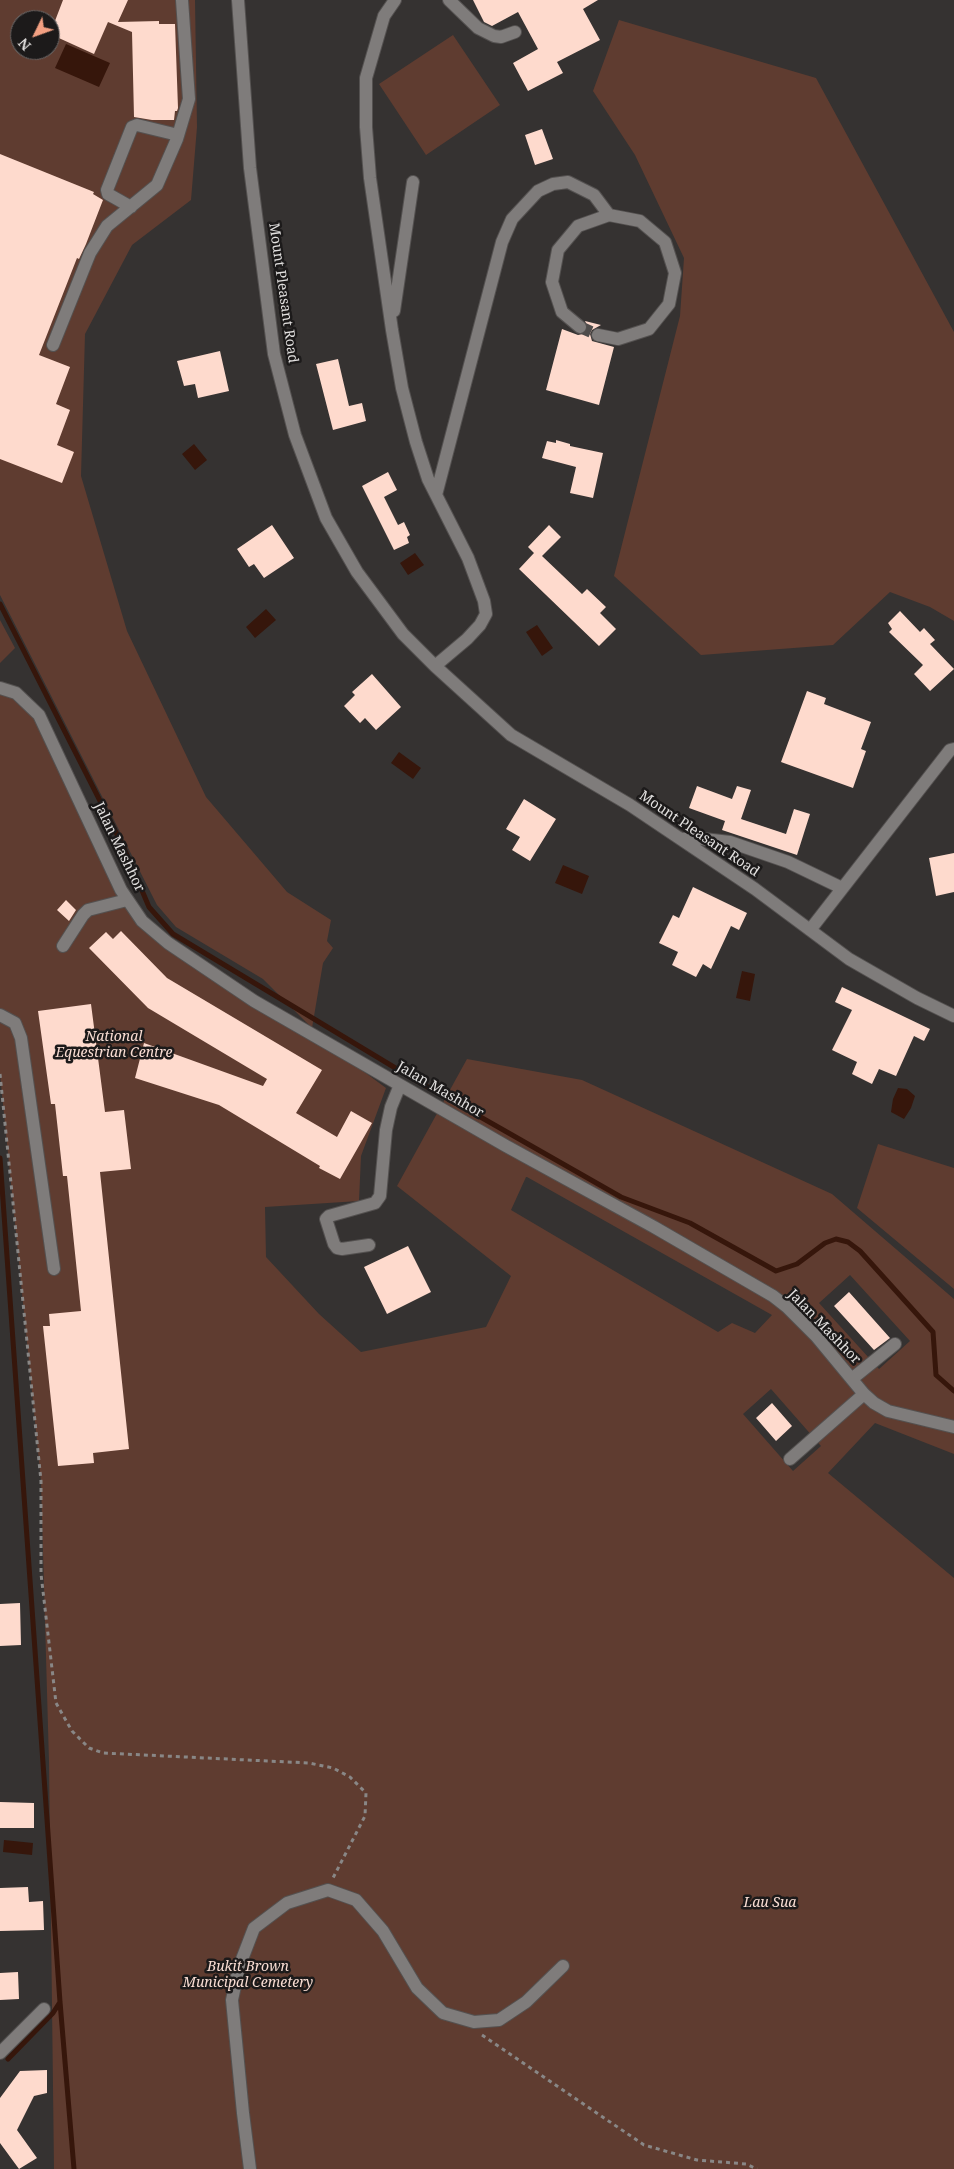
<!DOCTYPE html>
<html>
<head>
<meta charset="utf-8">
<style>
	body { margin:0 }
	#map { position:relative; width:954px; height:2169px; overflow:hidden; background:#353231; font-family:"Noto Serif",serif }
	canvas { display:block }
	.north { position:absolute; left:10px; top:10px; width:50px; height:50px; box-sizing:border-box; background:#1c1a1a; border:1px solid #6b6969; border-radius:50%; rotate:228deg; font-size:14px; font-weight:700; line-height:20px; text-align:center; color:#e2e0df }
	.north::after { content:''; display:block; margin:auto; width:18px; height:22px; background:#f3a082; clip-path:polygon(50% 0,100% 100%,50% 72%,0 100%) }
</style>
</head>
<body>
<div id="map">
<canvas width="954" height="2169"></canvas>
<div class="north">N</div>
</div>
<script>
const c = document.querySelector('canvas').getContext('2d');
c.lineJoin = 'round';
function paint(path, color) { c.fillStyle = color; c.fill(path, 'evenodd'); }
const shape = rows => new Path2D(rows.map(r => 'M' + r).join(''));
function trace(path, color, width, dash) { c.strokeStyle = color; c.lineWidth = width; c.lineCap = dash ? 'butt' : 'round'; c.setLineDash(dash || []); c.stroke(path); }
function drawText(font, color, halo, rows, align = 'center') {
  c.font = font + ' "Noto Serif",serif'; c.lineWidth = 5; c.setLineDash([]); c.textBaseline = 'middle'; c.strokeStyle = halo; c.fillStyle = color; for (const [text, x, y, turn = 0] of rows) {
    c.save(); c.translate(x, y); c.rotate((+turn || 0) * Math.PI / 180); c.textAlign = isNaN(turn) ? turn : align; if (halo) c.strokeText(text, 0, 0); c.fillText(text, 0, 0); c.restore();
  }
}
const green = shape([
	[0,0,195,0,197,127,191,200,132,245,85,334,81,476,127,631,206,797,287,892,331,920,327,941,333,948,323,963,312,1028,263,979,176,927,157,905,0,595],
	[20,20,50,20,50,50,20,50],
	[619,20,816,78,954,332,954,621,930,607,890,592,833,645,701,655,614,576,680,316,684,258,635,155,593,91],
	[453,35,500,105,426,155,379,84],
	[0,620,15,648,0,663],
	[0,689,30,705,98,844,145,922,321,1040,386,1088,361,1156,359,1201,265,1207,266,1257,319,1314,361,1352,486,1327,511,1276,397,1186,467,1059,582,1080,832,1194,954,1299,954,1454,875,1423,828,1473,954,1578,954,2169,54,2169,49,1762,41,1481,0,1074],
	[526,1177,527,1177,772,1315,755,1333,732,1323,718,1332,511,1210],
	[850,1275,910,1341,879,1369,819,1303],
	[771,1389,821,1446,793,1471,743,1414],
	[878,1144,954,1168,954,1289,857,1208]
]);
const water = shape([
	[66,44,110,63,99,87,55,68],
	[194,444,207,460,195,470,182,454],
	[415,553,424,565,408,575,400,563],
	[266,609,276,620,255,638,246,627],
	[537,625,553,648,542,656,526,632],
	[399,752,421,768,413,779,391,763],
	[563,865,589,876,582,894,555,883],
	[742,971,755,974,750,1001,736,998],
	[898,1088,907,1089,915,1096,911,1108,904,1119,891,1112,893,1099],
	[4,1840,33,1843,32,1855,3,1852]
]);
const stream = shape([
	[0,604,124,848,149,907,173,934,412,1078,621,1197,690,1223,776,1271,797,1264,825,1243,836,1239,848,1242,860,1251,933,1332,936,1375,954,1391],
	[0,1158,60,2002,74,2169],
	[8,2059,53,2013,60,2002]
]);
const building = shape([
	[63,0,128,0,118,22,159,21,159,24,175,24,178,108,177,111,175,111,174,120,152,120,134,117,132,32,108,22,94,54,50,34],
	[473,0,598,0,583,9,600,40,557,62,563,73,528,91,513,63,538,49,518,12,492,26,484,22],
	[542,129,553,159,535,165,525,135],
	[0,154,94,192,93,194,103,200,86,244,79,259,77,258,39,355,70,367,56,404,70,410,57,445,74,452,62,483,0,459],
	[585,321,601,325,592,330,590,334,592,341,614,347,599,405,546,390,562,329,578,335,583,334,588,328],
	[220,351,229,391,198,398,195,384,184,386,177,361],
	[338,359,349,406,362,403,366,421,333,430,316,364],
	[556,440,570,444,570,446,603,453,593,498,570,493,576,467,542,458,547,441,556,443],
	[388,472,397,490,384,497,398,525,404,522,410,535,407,537,409,543,394,550,362,486],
	[272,525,294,558,264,578,254,564,249,567,237,549],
	[549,525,561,537,542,556,582,594,587,589,606,607,600,613,616,629,599,646,519,569,534,553,528,547],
	[900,611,920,632,924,628,935,640,930,644,954,669,930,691,914,674,923,665,889,632,892,629,888,623],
	[372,674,401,707,376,730,365,718,360,723,344,706,355,695,352,692],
	[807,691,826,698,824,704,871,722,861,749,866,751,853,788,781,762],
	[697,786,732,799,737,786,751,790,741,819,786,834,794,809,810,814,797,855,722,830,725,821,689,808],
	[524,799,556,819,530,861,512,850,520,837,506,829],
	[954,853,954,892,936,896,929,858],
	[693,887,747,913,739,930,731,926,711,969,703,964,696,977,672,965,678,952,659,943,673,915,679,918],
	[66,900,76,910,69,921,57,910],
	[121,931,167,978,322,1070,296,1113,337,1137,351,1111,372,1123,340,1179,319,1168,320,1166,219,1105,135,1078,144,1043,263,1086,267,1079,148,1008,89,948,106,932,113,939],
	[842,987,930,1029,924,1041,914,1036,896,1076,879,1069,872,1084,852,1074,857,1062,832,1050,852,1010,835,1002],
	[91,1004,105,1112,124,1110,131,1169,100,1172,129,1449,93,1453,94,1463,58,1466,43,1326,50,1326,49,1314,81,1311,67,1176,63,1176,55,1104,51,1104,38,1011],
	[408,1246,431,1292,387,1314,364,1267],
	[849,1292,890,1338,874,1350,834,1306],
	[772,1403,792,1426,776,1441,756,1418],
	[20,1603,21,1645,0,1646,0,1604],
	[0,1802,34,1803,34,1828,0,1828],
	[28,1887,29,1902,43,1901,44,1930,0,1931,0,1888],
	[18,1972,19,1999,0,2000,0,1973],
	[47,2070,47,2093,34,2096,17,2130,37,2158,19,2169,0,2143,0,2098,20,2071]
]);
const minorTunnel = shape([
	[580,327,598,335]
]);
const path = shape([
	[0,1074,41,1481,41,1574,56,1703,72,1731,89,1748,103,1753,309,1763,333,1768,350,1777,366,1793,365,1816,333,1878],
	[482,2035,644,2145,697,2160,746,2164,757,2169]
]);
const minor = shape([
	[238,0,250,168,274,354,295,435,326,518,357,572,403,634,435,666,511,735,630,805,755,889,849,959,917,998,954,1016],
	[395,0,384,16,366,78,366,127,370,178,392,330,402,388,416,442,428,479,468,558,484,601,486,614,480,625,467,639,435,666],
	[449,0,478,28,494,36,501,37,515,32],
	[131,207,108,194,107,190,132,127,137,125,178,135],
	[394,311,413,182],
	[580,327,562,312,552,282,558,250,578,226,609,215,640,221,665,242,675,273,669,304,649,329,618,339,598,335],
	[53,345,90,253,107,226,157,185,177,139,189,99,182,0],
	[436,495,502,242,512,219,538,191,553,184,568,182,594,195,609,215],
	[0,688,16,693,39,715,121,890,142,921,168,943,254,1001,506,1146,654,1227,773,1296,787,1307,816,1336,864,1394,874,1403,888,1411,954,1427],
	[681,839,695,838,730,842,788,862,842,888],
	[810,930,950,750,954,749],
	[63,946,83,915,88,910,127,900],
	[0,1015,15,1023,21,1038,54,1269],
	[369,1245,342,1249,337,1248,334,1244,326,1219,329,1216,375,1203,380,1196,386,1130,391,1107,400,1085],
	[853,1378,895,1344],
	[790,1459,864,1394],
	[0,2053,44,2009],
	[250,2169,243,2113,232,2000,239,1967,254,1928,287,1903,328,1890,356,1900,383,1931,417,1988,443,2013,474,2022,499,2020,526,2002,563,1966]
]);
const streetNames = [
	["Mount Pleasant Road",283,293,82],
	["Mount Pleasant Road",699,834,34],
	["Jalan Mashhor",119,847,64],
	["Jalan Mashhor",440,1090,30],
	["Jalan Mashhor",824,1327,46]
];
const parkNames = [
	["National",114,1037],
	["Equestrian Centre",114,1053],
	["Lau Sua",770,1903],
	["Bukit Brown",248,1967],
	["Municipal Cemetery",248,1983]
];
paint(green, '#5f3c30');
paint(water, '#36160b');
trace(stream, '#36160b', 5);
paint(building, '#fedacd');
trace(minorTunnel, '#4f4c4b', 12, [12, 6]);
trace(minor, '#545150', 14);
trace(path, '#898786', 3, [4, 4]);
trace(minor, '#7f7c7b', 12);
drawText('14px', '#e2e0df', '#1c1a1a', streetNames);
drawText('italic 14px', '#f9ddd3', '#1c1a1a', parkNames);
</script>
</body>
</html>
